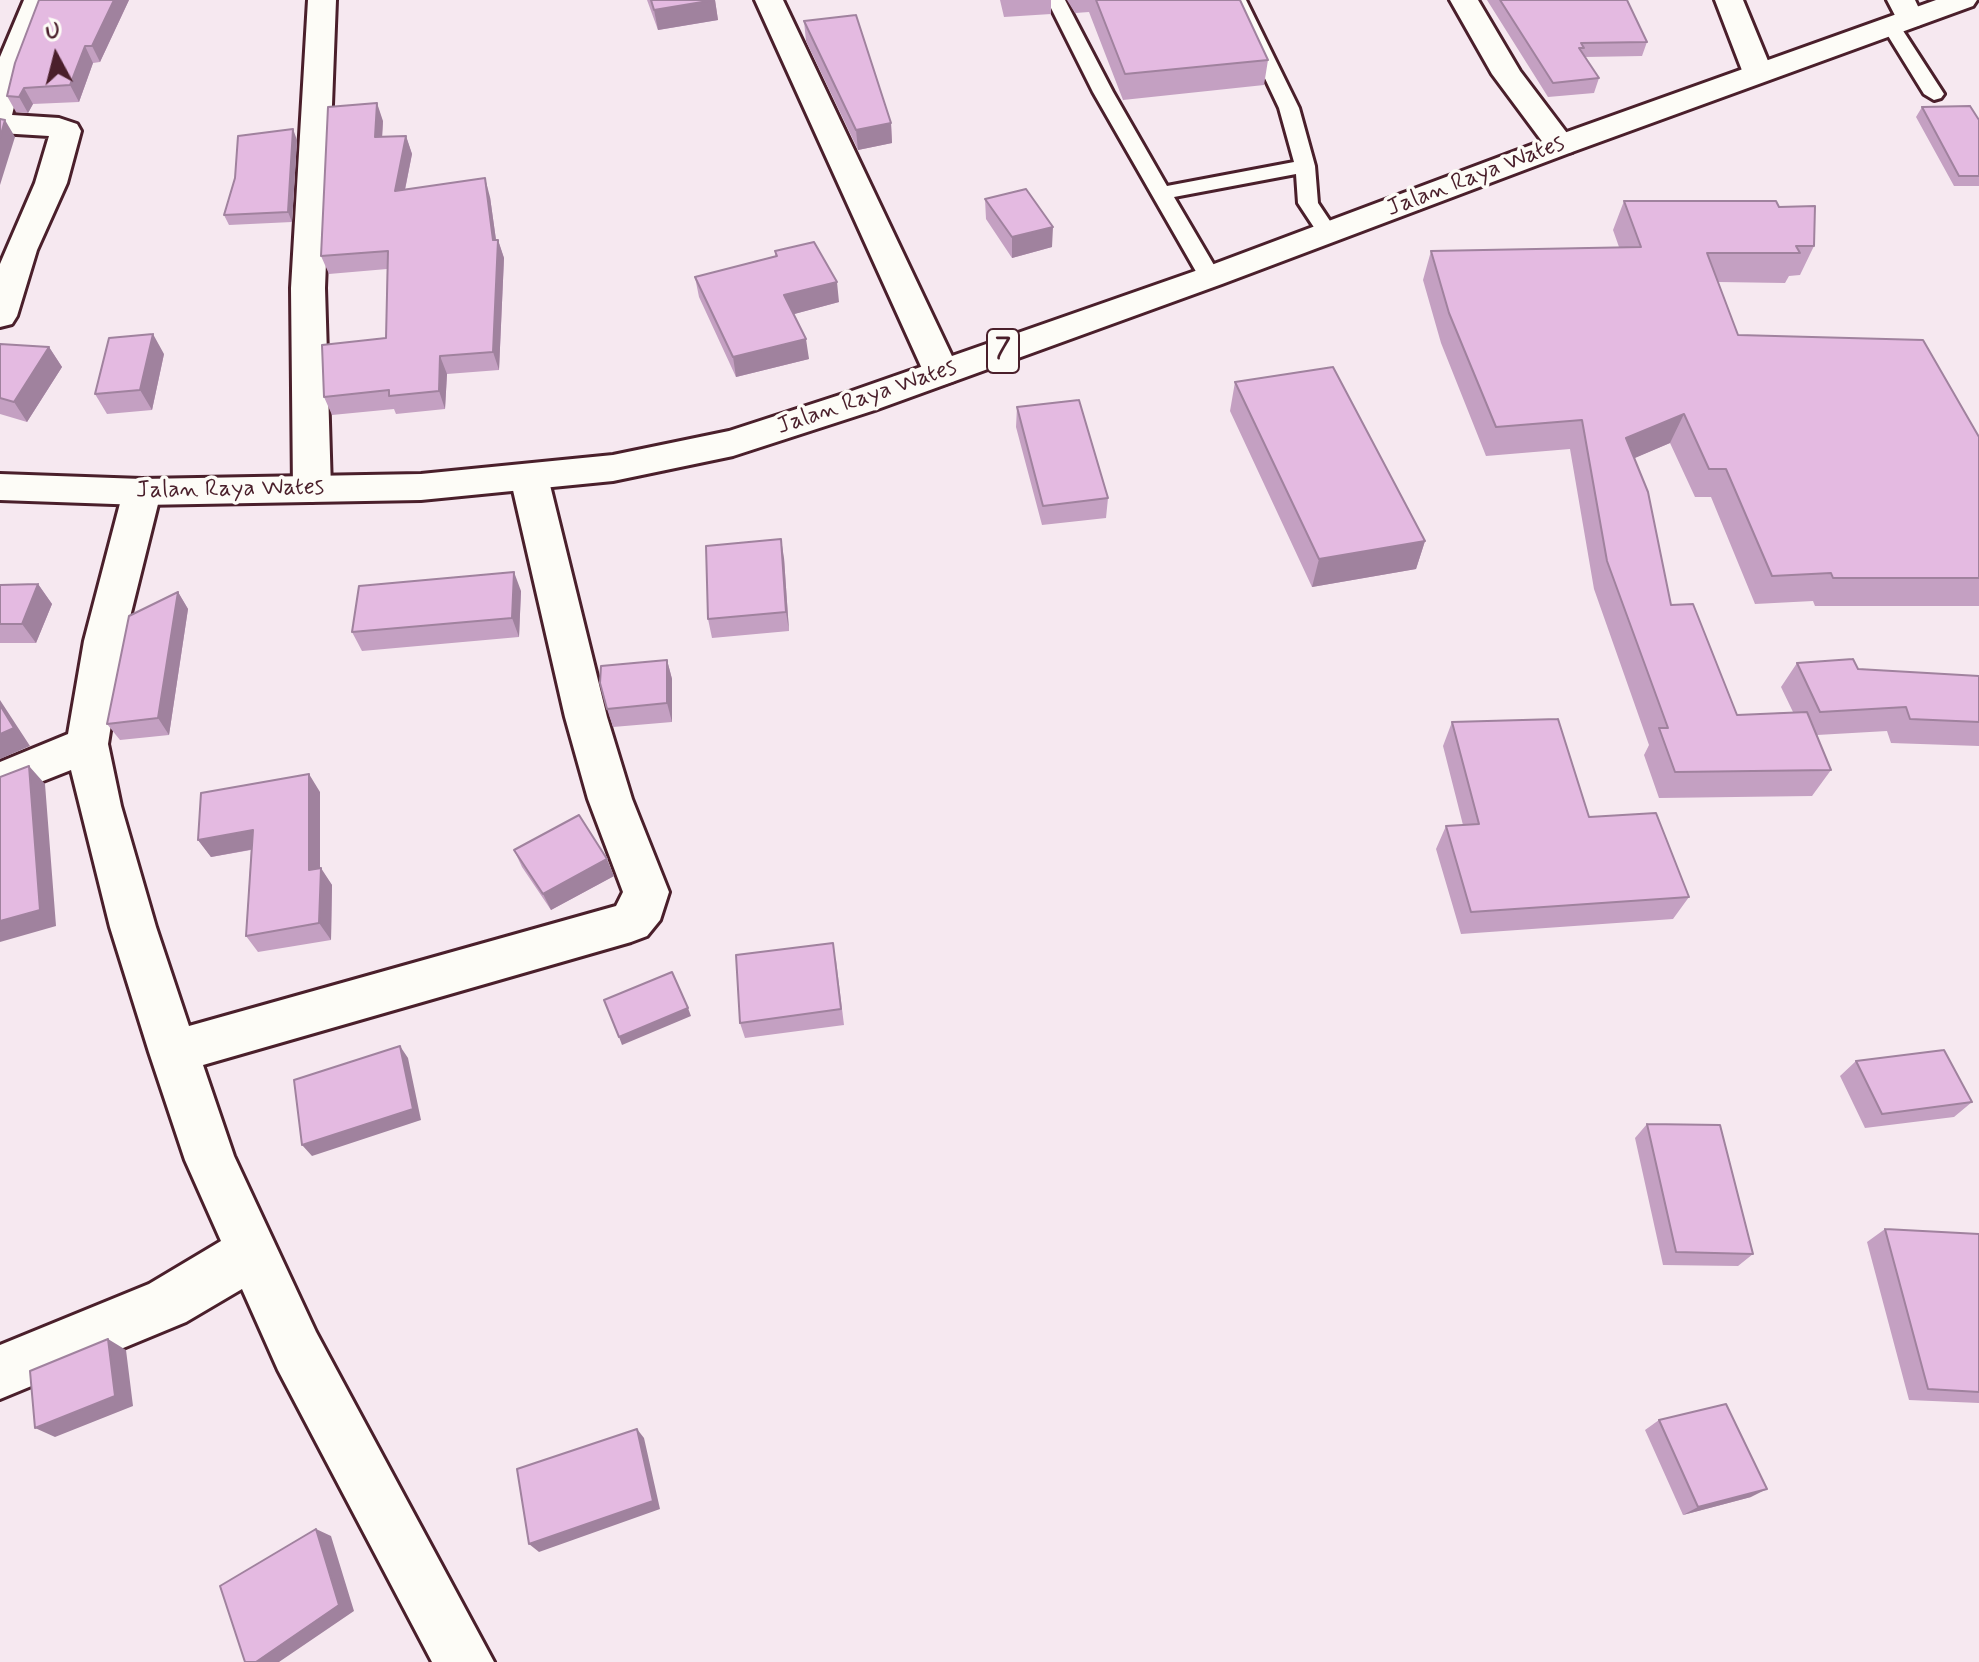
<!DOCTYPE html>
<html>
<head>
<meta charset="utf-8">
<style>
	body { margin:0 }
	#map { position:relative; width:1979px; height:1662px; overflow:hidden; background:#f6e8f0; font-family:Mynerve,sans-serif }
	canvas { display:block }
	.north { position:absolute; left:16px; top:16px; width:80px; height:80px; -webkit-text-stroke:6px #fdfcf7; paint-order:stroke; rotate:353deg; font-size:22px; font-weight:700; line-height:32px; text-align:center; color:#4a1f2b }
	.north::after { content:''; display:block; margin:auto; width:28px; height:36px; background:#4a1f2b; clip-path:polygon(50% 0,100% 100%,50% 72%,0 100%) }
</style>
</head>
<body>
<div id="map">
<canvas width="1979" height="1662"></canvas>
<div class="north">U</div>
</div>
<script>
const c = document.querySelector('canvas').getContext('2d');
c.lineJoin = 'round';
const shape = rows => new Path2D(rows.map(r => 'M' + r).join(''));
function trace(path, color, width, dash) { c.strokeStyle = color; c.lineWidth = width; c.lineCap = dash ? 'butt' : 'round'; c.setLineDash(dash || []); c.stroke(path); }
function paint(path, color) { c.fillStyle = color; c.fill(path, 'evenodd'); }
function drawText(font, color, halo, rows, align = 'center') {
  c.font = font + ' Mynerve,sans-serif'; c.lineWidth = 7; c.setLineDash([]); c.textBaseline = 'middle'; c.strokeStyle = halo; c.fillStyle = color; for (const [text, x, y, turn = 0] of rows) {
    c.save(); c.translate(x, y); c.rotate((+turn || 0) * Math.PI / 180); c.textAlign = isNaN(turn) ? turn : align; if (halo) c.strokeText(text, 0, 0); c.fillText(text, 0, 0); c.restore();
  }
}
const lane = shape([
	[1047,0,1065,0,1113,92,1167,186,1294,162,1279,108,1228,0,1246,0,1299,108,1315,166,1318,203,1338,233,1335,238,1321,238,1298,203,1296,174,1174,197,1221,277,1210,284,1202,282,1093,92,1047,0],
	[1891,21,1900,26,1944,94,1941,98,1934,100,1924,94,1882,26,1891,21]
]);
const street = shape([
	[24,0,52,0,21,78,12,115,59,118,77,124,81,131,67,183,37,250,17,316,12,324,0,327,0,264,35,183,49,136,0,133,0,57,24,0],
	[308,0,336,0,325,288,331,489,325,498,312,502,299,498,293,489,291,288,308,0],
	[755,0,783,0,960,373,954,381,942,385,930,381,924,373,755,0],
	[1450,0,1478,0,1520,71,1576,145,1572,152,1561,154,1550,152,1492,74,1450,0],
	[1715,0,1743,0,1773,73,1768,79,1758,82,1748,79,1743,73,1715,0],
	[1887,0,1915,0,1924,19,1920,25,1910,28,1900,25,1887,0],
	[529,464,542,468,548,477,607,717,632,799,669,892,660,920,647,936,631,942,203,1065,234,1156,316,1332,494,1662,432,1662,278,1370,242,1289,186,1322,0,1399,0,1345,149,1284,221,1241,185,1160,149,1052,110,927,71,770,0,798,0,762,68,734,84,641,123,492,129,483,142,479,155,483,161,492,124,641,108,744,121,806,156,927,189,1026,616,906,623,892,588,799,565,717,510,477,516,468,529,464]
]);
const highway = shape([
	[1936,0,1977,0,1973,6,1572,152,1222,284,875,410,733,456,613,481,421,500,142,505,0,500,0,474,142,479,421,474,613,455,729,431,849,392,1198,270,1550,138,1936,0]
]);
const wall = shape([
	[39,0,129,0,100,62,93,63,79,102,33,104,28,113,16,112,7,96],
	[647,0,715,0,718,20,658,30],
	[1000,0,1051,0,1051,14,1004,17],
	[1067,0,1240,0,1268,60,1264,85,1123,100,1089,12,1075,13],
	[1487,0,1627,0,1647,42,1642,56,1585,57,1599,78,1594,93,1548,97],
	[804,21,891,123,892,143,858,150,806,41],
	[1922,107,1979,120,1979,186,1954,186,1916,117],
	[383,121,382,137,406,136,412,154,405,190,490,197,496,240,498,240,504,258,499,370,447,374,445,409,396,414,394,409,332,415,324,397,386,338,387,269,329,274,321,256],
	[297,140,292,222,229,225,224,215],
	[985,199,1052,247,1012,258,986,219],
	[1624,201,1779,207,1814,246,1800,275,1789,276,1785,283,1718,282,1738,335,1979,437,1979,606,1815,606,1813,601,1755,604,1711,497,1695,497,1670,443,1634,458,1671,605,1737,715,1793,712,1781,687,1797,663,1858,669,1979,676,1979,746,1891,743,1887,731,1817,735,1831,770,1812,796,1659,798,1644,755,1649,745,1594,589,1570,449,1486,456,1441,343,1423,280,1431,251,1619,247,1613,230],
	[775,251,839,302,794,314,809,359,736,377,699,297,695,277,775,256],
	[0,344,49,347,62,367,27,422,0,414],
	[164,354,152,410,107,414,95,394],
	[1235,382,1425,541,1416,569,1312,587,1230,411],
	[1017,407,1108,498,1106,518,1042,525,1016,427],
	[784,558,789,631,712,638,708,619],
	[38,584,52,604,36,643,0,643,0,585],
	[521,591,519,637,362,651,352,632],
	[178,592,188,609,169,735,120,740,107,724],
	[667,660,672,679,672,722,613,727,607,709],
	[1452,722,1589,817,1689,897,1673,919,1461,934,1436,849,1446,826,1463,825,1443,746],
	[320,792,320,868,332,885,331,940,258,952,246,936,251,850,211,857,198,840],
	[514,850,614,876,551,910,522,867],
	[836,960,844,1025,745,1038,740,1023],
	[1856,1061,1972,1102,1954,1117,1865,1128,1840,1076],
	[1647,1124,1753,1254,1738,1266,1663,1265,1635,1138],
	[1885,1229,1979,1234,1979,1403,1909,1400,1867,1242],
	[1659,1420,1751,1497,1683,1515,1645,1430]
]);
const shadedWall = shape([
	[114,0,129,0,100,62,92,46],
	[715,0,718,20,658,30,654,10],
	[85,46,93,63,79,102,70,85],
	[24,88,33,104,28,113,19,97],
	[377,103,383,121,381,155,375,137],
	[5,120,15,137,0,185,0,138],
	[891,123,892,143,858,150,856,130],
	[293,129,297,140,292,222,288,212],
	[406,136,412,154,401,209,395,191],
	[485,178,490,197,498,254,498,240,504,258,499,370,493,352,493,240],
	[1053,227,1052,247,1012,258,1012,237],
	[837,282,839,302,787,316,784,295],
	[153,334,164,354,152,410,140,390],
	[806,339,809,359,736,377,733,357],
	[49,347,62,367,27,422,14,402],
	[440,356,447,374,445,409,439,391],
	[1684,414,1670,443,1614,467,1626,438],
	[781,539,784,558,789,631,786,612],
	[1425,541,1416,569,1312,587,1319,559],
	[514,572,521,591,519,637,512,618],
	[38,584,52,604,36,643,22,624],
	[178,592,188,609,169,735,158,718],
	[667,660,672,679,672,722,667,703],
	[0,700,30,746,0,759],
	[29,766,45,784,56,926,0,942,0,921],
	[309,774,320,792,320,887,309,870],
	[253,830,265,847,211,857,198,840],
	[607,859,614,876,551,910,543,894],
	[321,868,332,885,331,940,319,923],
	[688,1008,691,1016,622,1045,619,1037],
	[400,1046,408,1058,421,1120,312,1156,302,1145],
	[108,1339,126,1350,133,1406,55,1437,35,1428],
	[637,1429,644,1438,660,1509,539,1552,529,1544],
	[1767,1489,1751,1497,1683,1515,1698,1507],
	[316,1529,331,1536,354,1611,279,1662,256,1662]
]);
const building = shape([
	[39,0,114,0,92,46,85,46,70,85,24,88,19,97,7,96,15,63,39,0],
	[651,0,714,0,654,10,651,0],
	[1096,0,1240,0,1268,60,1125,74,1096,0],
	[1500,0,1627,0,1647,42,1581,43,1584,48,1579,48,1599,78,1553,83,1500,0],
	[856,15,891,123,856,130,804,21,856,15],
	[377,103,375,137,406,136,395,191,485,178,493,240,498,240,493,352,440,356,439,391,389,396,389,390,324,397,322,345,386,338,388,251,321,256,328,107,377,103],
	[1970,106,1979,120,1979,176,1959,176,1922,107,1970,106],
	[0,119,5,120,0,138,0,119],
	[293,129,288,212,224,215,235,178,238,136,293,129],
	[1026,189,1053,227,1012,237,985,199,1026,189],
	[1624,201,1776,201,1779,207,1815,206,1814,246,1796,246,1800,253,1707,253,1738,335,1923,340,1979,437,1979,578,1833,578,1831,573,1772,576,1726,469,1709,469,1684,414,1626,438,1648,492,1671,605,1693,604,1737,715,1807,712,1831,770,1675,772,1659,728,1668,728,1607,561,1582,420,1496,427,1449,313,1431,251,1641,247,1624,201],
	[814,242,837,282,784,295,806,339,733,357,695,277,777,256,775,251,814,242],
	[153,334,140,390,95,394,109,338,153,334],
	[0,344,49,347,14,402,0,398,0,344],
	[1333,367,1425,541,1319,559,1235,382,1333,367],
	[1079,400,1108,498,1043,506,1017,407,1079,400],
	[781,539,786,612,708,619,706,546,781,539],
	[514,572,512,618,352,632,359,586,514,572],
	[38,584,22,624,0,624,0,585,38,584],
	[178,592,158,718,107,724,129,616,178,592],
	[1853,659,1858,669,1979,676,1979,722,1910,719,1906,707,1820,712,1797,663,1853,659],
	[667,660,667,703,607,709,600,683,601,666,667,660],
	[0,705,14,728,0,734,0,705],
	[1558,719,1589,817,1656,813,1689,897,1471,912,1446,826,1479,824,1452,722,1558,719],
	[29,766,40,910,0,921,0,777,29,766],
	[309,774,309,870,321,868,319,923,246,936,253,830,198,840,201,793,309,774],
	[579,815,607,859,543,894,514,850,579,815],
	[833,943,841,1009,740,1023,736,955,833,943],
	[672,972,688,1008,619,1037,604,1000,672,972],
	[400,1046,413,1109,302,1145,294,1080,400,1046],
	[1944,1050,1972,1102,1882,1114,1856,1061,1944,1050],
	[1647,1124,1720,1125,1753,1254,1676,1252,1647,1124],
	[1885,1229,1979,1234,1979,1392,1928,1389,1885,1229],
	[108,1339,115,1396,35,1428,30,1371,108,1339],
	[1726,1404,1767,1489,1698,1507,1659,1420,1726,1404],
	[637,1429,653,1501,529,1544,517,1469,637,1429],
	[316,1529,339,1605,256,1662,245,1662,220,1586,316,1529]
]);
const farStreetnames = [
	["Jalan Raya Wates",1476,177,-21],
	["Jalan Raya Wates",867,398,-19],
	["Jalan Raya Wates",230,490,-1]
];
const shields = [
	[1003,351,32]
];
const shieldNames = [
	["7",1003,351]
];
trace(lane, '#4a1f2b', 6);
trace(street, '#4a1f2b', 6);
trace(highway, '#4a1f2b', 6);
paint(lane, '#fdfcf7');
paint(street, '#fdfcf7');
paint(highway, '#fdfcf7');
paint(wall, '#c4a0c2');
paint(shadedWall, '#a0829e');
paint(building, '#e4bae1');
trace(building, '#a0829e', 2);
drawText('24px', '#4a1f2b', '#fdfcf7', farStreetnames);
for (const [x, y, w] of shields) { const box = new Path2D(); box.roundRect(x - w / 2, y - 22, w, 44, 6); c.fillStyle = '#fdfcf7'; c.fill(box); trace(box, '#4a1f2b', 2); }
drawText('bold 26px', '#4a1f2b', null, shieldNames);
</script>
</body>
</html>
